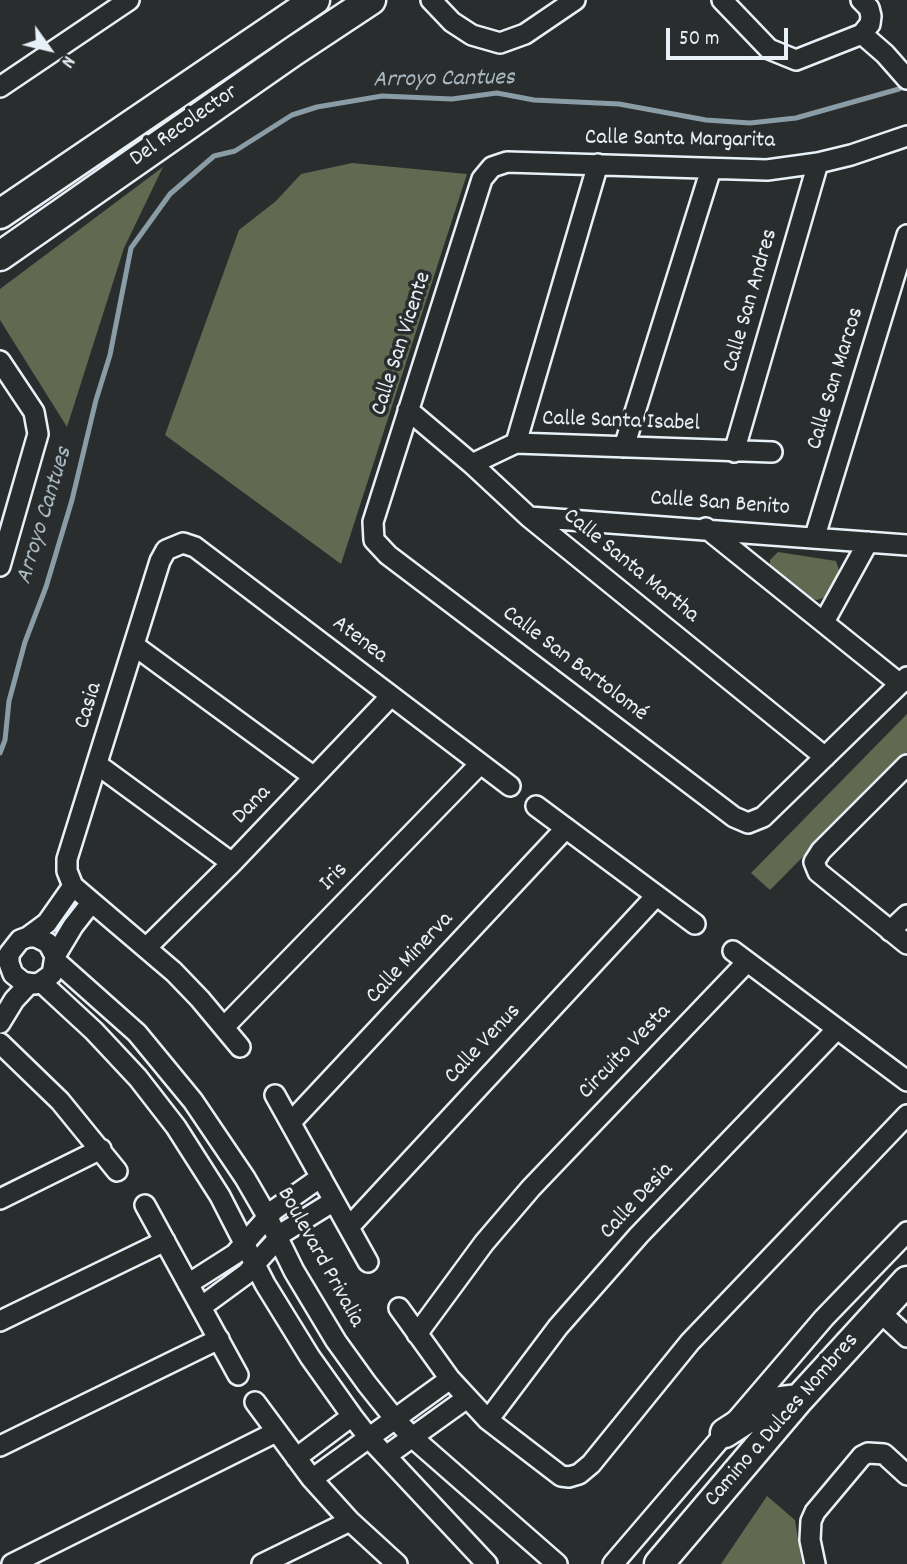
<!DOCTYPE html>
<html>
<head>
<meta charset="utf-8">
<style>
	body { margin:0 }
	#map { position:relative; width:907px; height:1564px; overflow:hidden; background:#2a2d2e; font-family:Dekko,sans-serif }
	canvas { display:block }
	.north { position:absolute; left:14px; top:14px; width:70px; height:70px; -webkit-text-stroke:5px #2a2d2e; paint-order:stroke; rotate:124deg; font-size:19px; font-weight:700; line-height:28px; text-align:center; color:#e8f1f8 }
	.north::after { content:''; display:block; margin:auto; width:24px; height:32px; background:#e8f1f8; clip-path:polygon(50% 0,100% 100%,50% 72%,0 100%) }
	.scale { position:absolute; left:666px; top:28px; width:122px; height:32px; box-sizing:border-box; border:4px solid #e8f1f8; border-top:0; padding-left:9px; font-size:21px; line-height:24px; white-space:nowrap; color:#e8f1f8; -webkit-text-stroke:5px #2a2d2e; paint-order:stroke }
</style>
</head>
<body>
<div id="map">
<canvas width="907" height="1564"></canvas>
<div class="north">N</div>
<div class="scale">50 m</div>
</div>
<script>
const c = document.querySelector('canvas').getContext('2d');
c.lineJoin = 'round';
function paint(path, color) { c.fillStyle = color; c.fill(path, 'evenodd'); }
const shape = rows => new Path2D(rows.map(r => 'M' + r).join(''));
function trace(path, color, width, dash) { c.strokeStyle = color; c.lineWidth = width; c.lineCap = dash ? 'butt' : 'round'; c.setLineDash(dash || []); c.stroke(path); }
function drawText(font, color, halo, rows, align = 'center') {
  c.font = font + ' Dekko,sans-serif'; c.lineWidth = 7; c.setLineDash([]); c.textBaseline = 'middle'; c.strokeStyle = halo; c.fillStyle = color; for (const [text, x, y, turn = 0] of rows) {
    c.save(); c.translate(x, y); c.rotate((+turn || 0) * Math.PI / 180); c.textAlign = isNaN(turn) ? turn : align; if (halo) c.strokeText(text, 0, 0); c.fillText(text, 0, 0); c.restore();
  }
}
const green = shape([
	[352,163,467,174,341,564,165,435,239,230,276,201,301,174],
	[163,167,124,248,67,427,0,320,0,289],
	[778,552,836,561,840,573,832,589,823,598,817,600,812,599,770,571,770,560],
	[907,714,907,752,770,890,751,873],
	[767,1496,795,1520,802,1564,721,1564]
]);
const stream = shape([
	[0,753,5,740,9,701,25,642,46,587,72,500,96,400,110,355,131,248,170,194,214,156,235,151,292,115,317,107,382,96,452,99,497,93,534,100,619,104,706,120,750,123,796,118,899,89,907,82]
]);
const street = shape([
	[431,0,452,22,472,35,500,43,525,34,575,0],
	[722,0,769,49,796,60,862,34,870,24,871,16,869,8,861,0],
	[862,34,885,54,907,79],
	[0,87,129,0],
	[907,136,851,155,818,163,767,170,507,162,492,167,482,179,373,522,374,540,388,555,734,817,748,823,763,817,907,677],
	[0,361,34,412,38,434,0,566],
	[408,410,472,464,529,517,825,757],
	[516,443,598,164],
	[624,447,711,169],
	[734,452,818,163],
	[472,464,516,443,772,452],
	[529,517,907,545],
	[706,528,900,684],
	[815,536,907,235],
	[824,622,868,542],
	[135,646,314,777],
	[98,765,232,863],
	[907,765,821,851,814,862,818,872,907,944],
	[536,806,695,924],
	[890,931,907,915],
	[28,937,36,937,48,943,55,956,52,974,41,982,35,984,23,982,13,974,9,963,9,954,20,940,28,937,47,923,73,886],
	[147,947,232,863,391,696],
	[733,951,907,1081],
	[55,956,73,926,91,903],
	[56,961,137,1033,193,1101,245,1178,267,1216,294,1271,336,1341,367,1384,395,1419,412,1437,557,1564],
	[41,982,94,1031,138,1078,176,1127,220,1196,265,1284,310,1357,352,1416,369,1438,487,1564],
	[0,1023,14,1000,29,984],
	[224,1027,480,764],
	[0,1043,60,1101,117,1171],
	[240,1047,200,999,174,972,73,886,67,871,67,859,160,561,166,550,183,543,195,547,510,786],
	[275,1095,368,1262],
	[291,1122,566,828],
	[0,1199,101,1149],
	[145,1205,238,1375],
	[349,1227,656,896],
	[188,1284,235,1254,274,1210,321,1177],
	[201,1307,246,1274,284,1232,334,1201],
	[399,1308,450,1379,488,1420,561,1476,569,1477,579,1474,591,1464,690,1342,907,1115],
	[879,1311,907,1337],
	[0,1321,165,1241],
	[417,1334,484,1243,531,1188,747,962],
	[255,1402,312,1479,350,1521,397,1564],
	[488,1420,558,1327,639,1235,837,1029],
	[0,1446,219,1339],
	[386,1456,467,1398],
	[296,1458,352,1416],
	[312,1479,450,1379],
	[12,1564,276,1432],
	[262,1564,350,1521],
	[613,1564,824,1318,907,1232],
	[815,1564,810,1540,811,1521,815,1512,862,1456,868,1453,884,1454,907,1475]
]);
const secondary = shape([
	[0,214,315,0],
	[0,256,294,51,371,0],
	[725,1433,773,1402,799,1399],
	[659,1564,799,1399,907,1281]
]);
const streetNames = [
	["Del Recolector",185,127,-35],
	["Calle Santa Margarita",680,141,1],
	["Calle San Andres",752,301,-74],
	["Calle San Vicente",403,344,-72],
	["Calle San Marcos",837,379,-73],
	["Calle Santa Isabel",621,423,2],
	["Calle San Benito",720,505,4],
	["Calle Santa Martha",630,567,39],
	["Atenea",359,641,37],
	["Calle San Bartolomé",574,665,37],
	["Casia",90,706,-73],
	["Dana",253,806,-46],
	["Iris",335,878,-46],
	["Calle Minerva",411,959,-47],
	["Calle Venus",484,1045,-47],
	["Circuito Vesta",626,1053,-46],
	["Calle Desia",638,1202,-47],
	["Boulevard Privalia",319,1258,61],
	["Camino a Dulces Nombres",783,1421,-49]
];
const waterNames = [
	["Arroyo Cantues",444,81,-1],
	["Arroyo Cantues",46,516,-73]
];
paint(green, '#616950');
trace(stream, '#8a9da6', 5);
trace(street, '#e8f1f8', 24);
trace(secondary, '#e8f1f8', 33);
trace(street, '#2a2d2e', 19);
trace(secondary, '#2a2d2e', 28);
drawText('23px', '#e8f1f8', '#2a2d2e', streetNames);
drawText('italic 24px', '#a9b9c1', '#2a2d2e', waterNames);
</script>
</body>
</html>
